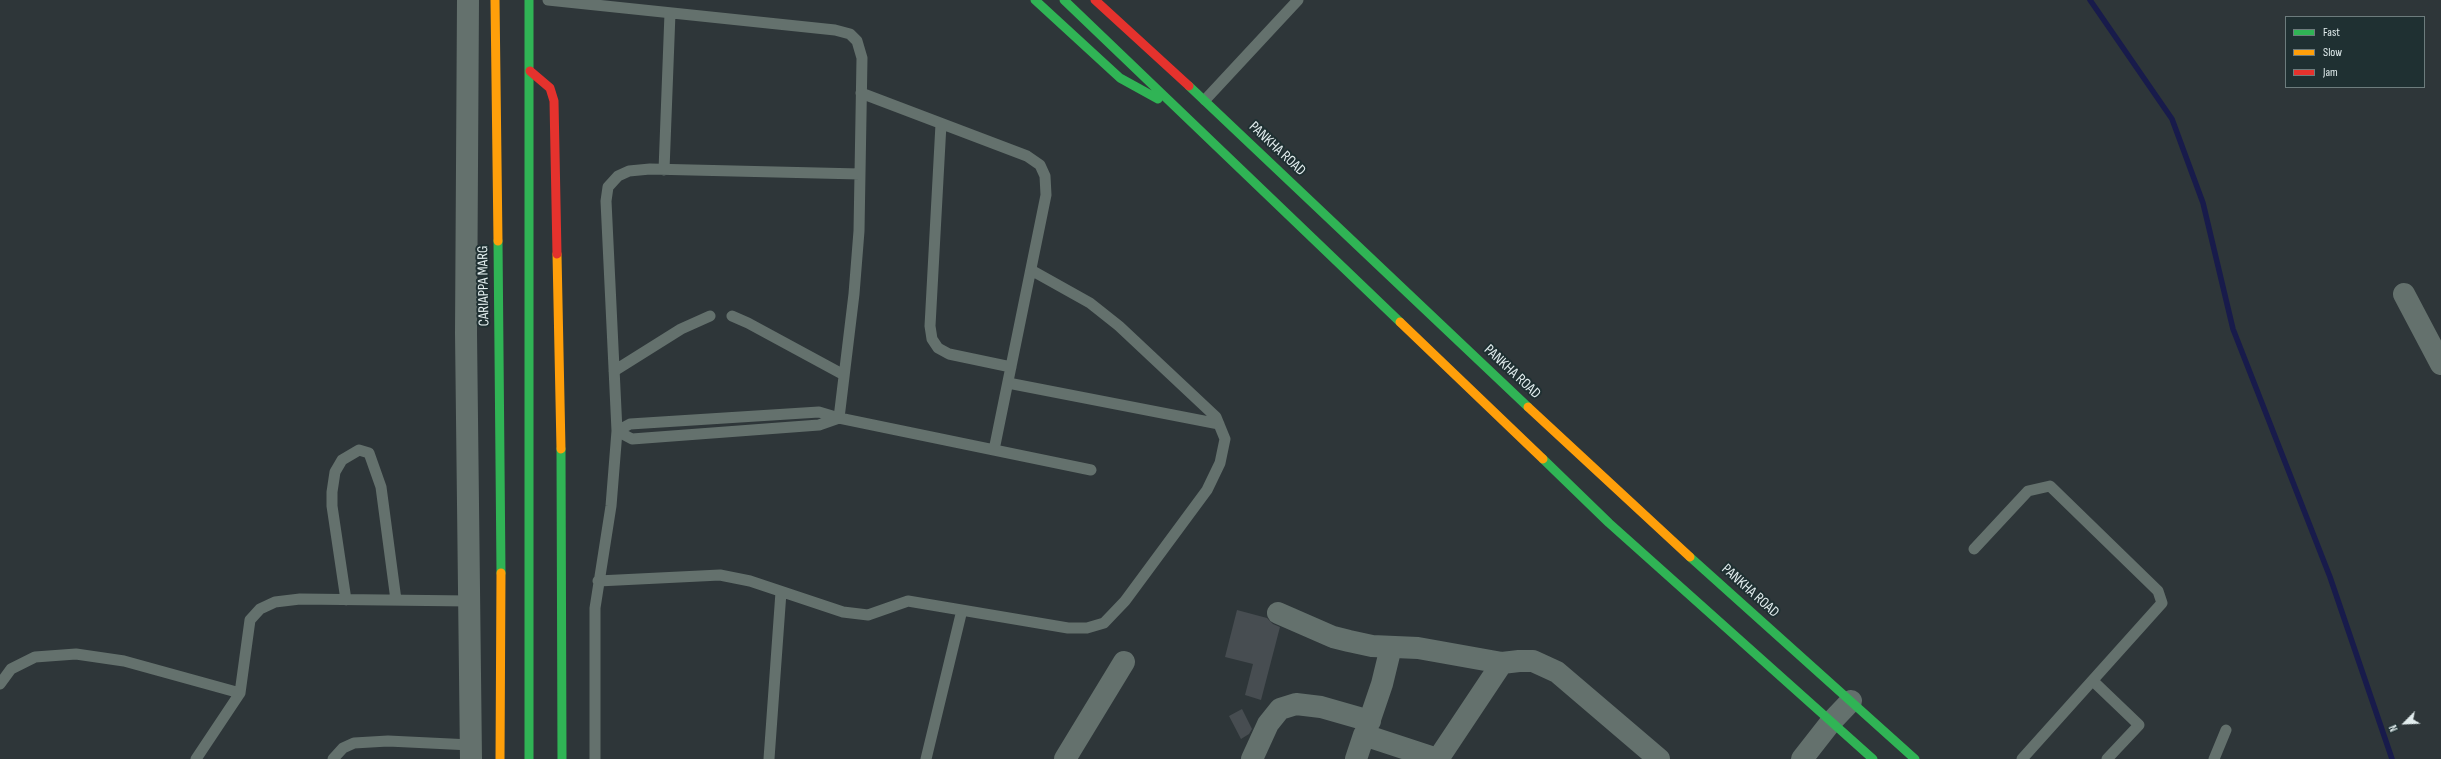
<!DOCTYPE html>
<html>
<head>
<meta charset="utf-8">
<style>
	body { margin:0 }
	#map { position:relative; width:2441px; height:759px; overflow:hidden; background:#2e3639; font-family:"Sofia Sans Condensed",sans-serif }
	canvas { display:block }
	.legend { position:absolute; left:2285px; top:16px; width:140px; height:72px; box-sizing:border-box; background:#1f3032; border:1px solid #6d7c7d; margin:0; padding:5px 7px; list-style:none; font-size:12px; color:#e2edee }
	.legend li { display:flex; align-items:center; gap:8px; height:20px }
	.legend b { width:20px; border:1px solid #6d7c7d }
	.north { position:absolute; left:2385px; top:703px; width:40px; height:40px; -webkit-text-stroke:3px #1f3032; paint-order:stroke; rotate:246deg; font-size:11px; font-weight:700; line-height:16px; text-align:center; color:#e2edee }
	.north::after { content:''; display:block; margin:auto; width:14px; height:18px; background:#e2edee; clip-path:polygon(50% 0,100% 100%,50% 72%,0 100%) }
</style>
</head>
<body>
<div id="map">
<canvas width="2441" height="759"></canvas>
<ul class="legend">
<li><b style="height:5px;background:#30b455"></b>Fast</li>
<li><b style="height:5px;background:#ff9f0a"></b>Slow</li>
<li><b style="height:5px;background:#e5322d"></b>Jam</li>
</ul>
<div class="north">N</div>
</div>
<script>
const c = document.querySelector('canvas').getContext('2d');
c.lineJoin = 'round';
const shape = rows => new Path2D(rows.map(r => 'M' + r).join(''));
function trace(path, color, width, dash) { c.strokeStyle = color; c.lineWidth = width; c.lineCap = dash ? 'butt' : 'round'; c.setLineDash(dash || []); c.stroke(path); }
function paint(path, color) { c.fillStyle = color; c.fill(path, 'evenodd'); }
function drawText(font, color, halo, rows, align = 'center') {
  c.font = font + ' "Sofia Sans Condensed",sans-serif'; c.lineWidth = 4; c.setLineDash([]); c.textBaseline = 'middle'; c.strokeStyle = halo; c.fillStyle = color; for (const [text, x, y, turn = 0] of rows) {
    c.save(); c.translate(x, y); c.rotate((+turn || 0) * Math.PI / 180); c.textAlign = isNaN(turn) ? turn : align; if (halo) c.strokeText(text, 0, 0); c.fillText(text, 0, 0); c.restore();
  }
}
const stream = shape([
	[2090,0,2172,119,2203,203,2233,329,2330,577,2392,759]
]);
const building = shape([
	[1237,610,1267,618,1273,624,1280,627,1261,700,1245,695,1253,664,1225,657],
	[1242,709,1252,729,1249,734,1241,739,1229,716]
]);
const lane = shape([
	[548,0,835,30,850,34,857,41,862,58,859,231,854,294,839,418],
	[861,93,1027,156,1040,165,1045,176,1046,195,994,450],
	[1205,100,1298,0],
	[941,124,930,326,932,339,938,348,949,354,1011,367],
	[664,170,670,13],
	[732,316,748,323,844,375],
	[614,371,681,329,710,316],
	[1008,383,1219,424],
	[617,431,630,424,819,412,839,418,1091,470],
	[617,431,632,439,819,425,839,418],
	[1974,549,2028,491,2050,486,2158,591,2162,603,2022,759],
	[598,581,720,575,750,581,843,612,868,615,908,601,1068,628,1087,628,1104,623,1125,601,1207,490,1220,463,1225,439,1216,417,1119,326,1090,303,1031,270],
	[346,600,332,506,332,492,335,472,342,460,359,450,369,453,381,487,396,600],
	[2093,681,2139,725,2107,759],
	[0,684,11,669,35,657,76,654,124,661,240,693],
	[196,759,240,693,250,620,260,609,275,602,300,599,469,601],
	[333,759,343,748,354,743,388,741,471,745],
	[595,759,595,608,611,506,617,431,606,201,608,187,618,176,629,171,650,169,860,174],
	[769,759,781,592],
	[926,759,962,610],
	[2214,759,2226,730]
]);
const street = shape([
	[468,0,466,333,471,759],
	[2404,294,2441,364],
	[1278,613,1333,637,1349,641,1372,646,1418,648,1502,663],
	[1365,734,1382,684,1391,647],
	[1065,759,1124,662],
	[1252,759,1268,724,1280,709,1296,704,1321,707,1370,721],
	[1356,759,1364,735,1437,759],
	[1438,759,1502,663,1519,661,1533,661,1557,672,1659,759],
	[1802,759,1831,722,1851,701]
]);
const fast = shape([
	[529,0,529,569],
	[1035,0,1120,78,1158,99],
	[1064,0,1400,322],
	[1189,86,1528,407],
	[498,241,501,573],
	[561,449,562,759],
	[1543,459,1609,523,1873,759],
	[1690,557,1915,759],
	[529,569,529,759]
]);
const slow = shape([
	[495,0,498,241],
	[557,254,561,449],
	[1400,322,1543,459],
	[1528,407,1690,557],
	[500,759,501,573]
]);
const jam = shape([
	[1095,0,1189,86],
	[530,71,550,88,554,101,557,254]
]);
const streetNames = [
	["PANKHA ROAD",1277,149,43],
	["CARIAPPA MARG",484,286,-91],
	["PANKHA ROAD",1512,372,43],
	["PANKHA ROAD",1750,591,42]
];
trace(stream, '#181b4b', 5.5);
paint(building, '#474d51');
trace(lane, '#64716d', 11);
trace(street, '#64716d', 22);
trace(fast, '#30b455', 9);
trace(slow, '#ff9f0a', 9);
trace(jam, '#e5322d', 9);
drawText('15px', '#e2edee', '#1f3032', streetNames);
</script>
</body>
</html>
